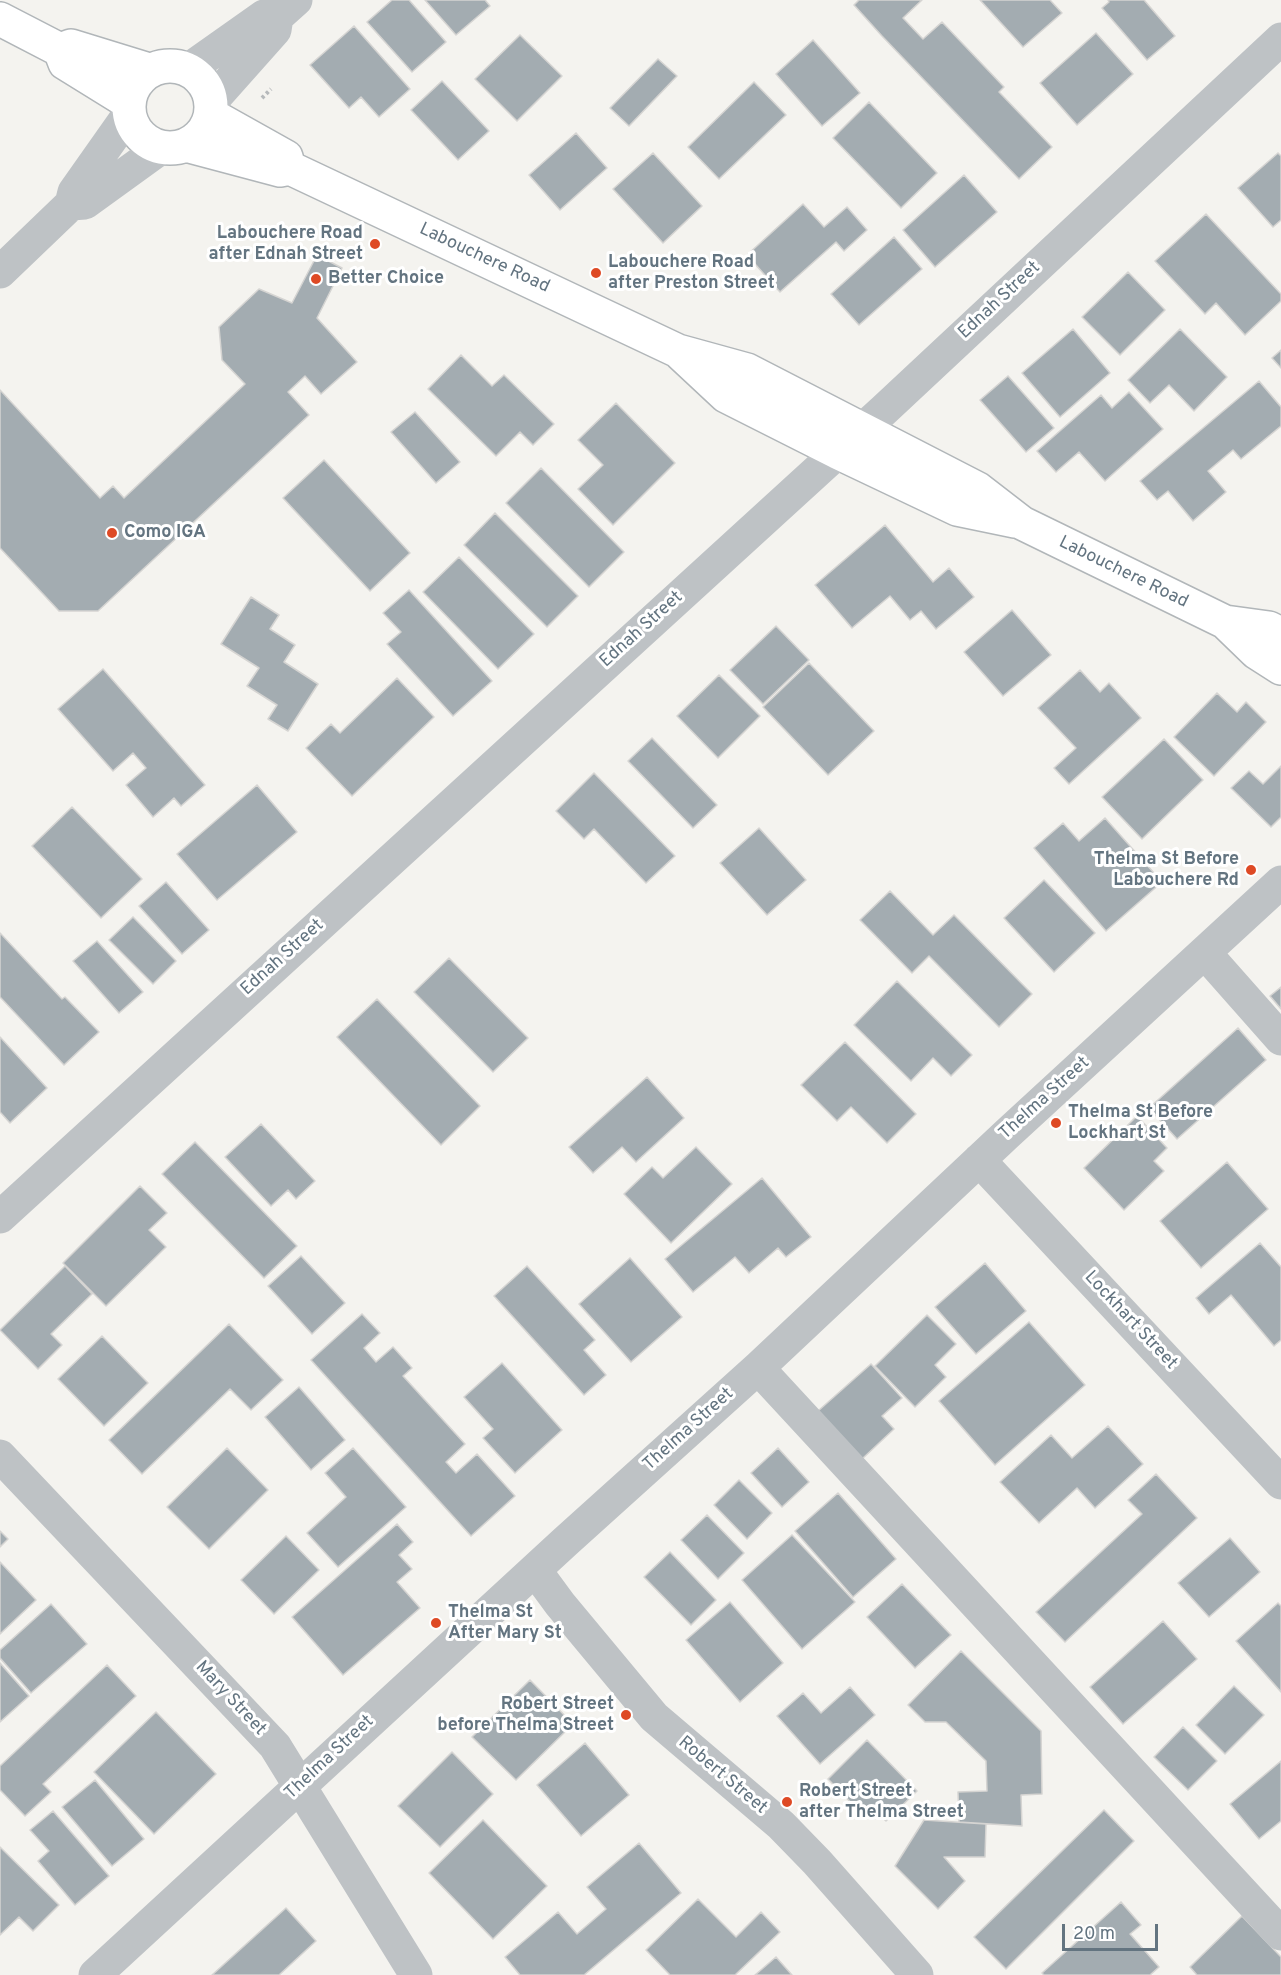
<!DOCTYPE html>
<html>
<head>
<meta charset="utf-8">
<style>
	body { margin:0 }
	#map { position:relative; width:1281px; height:1975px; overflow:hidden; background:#f4f3ef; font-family:Overpass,sans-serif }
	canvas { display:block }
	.scale { position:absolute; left:1062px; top:1924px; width:96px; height:27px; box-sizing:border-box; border:3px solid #637480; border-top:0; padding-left:8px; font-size:18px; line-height:21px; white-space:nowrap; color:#637480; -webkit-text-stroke:4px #fff; paint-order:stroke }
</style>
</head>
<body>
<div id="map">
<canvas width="1281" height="1975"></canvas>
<div class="scale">20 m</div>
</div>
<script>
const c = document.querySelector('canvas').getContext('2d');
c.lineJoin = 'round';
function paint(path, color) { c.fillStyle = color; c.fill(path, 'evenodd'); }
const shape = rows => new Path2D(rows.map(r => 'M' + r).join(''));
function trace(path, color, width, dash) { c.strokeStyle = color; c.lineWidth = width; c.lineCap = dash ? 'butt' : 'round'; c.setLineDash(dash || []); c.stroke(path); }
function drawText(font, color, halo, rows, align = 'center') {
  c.font = font + ' Overpass,sans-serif'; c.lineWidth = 6; c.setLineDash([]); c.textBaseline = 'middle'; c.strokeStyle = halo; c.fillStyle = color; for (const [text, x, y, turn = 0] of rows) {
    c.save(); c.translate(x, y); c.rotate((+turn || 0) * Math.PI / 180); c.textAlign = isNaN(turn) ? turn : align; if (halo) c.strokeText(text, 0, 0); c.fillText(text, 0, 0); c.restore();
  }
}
const building = shape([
	[392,0,409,0,446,42,412,72,367,22,392,0],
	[425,0,485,0,490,6,456,35,425,0],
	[859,0,922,0,903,18,923,39,942,22,1004,87,999,92,1052,147,1019,179,882,36,854,5,859,0],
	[980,0,1050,0,1062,13,1023,47,980,0],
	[1108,0,1144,0,1175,36,1147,60,1102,8,1109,2,1108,0],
	[354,26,410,89,379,117,361,97,349,108,310,65,354,26],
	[1096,33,1133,74,1077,125,1040,83,1096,33],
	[520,35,562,76,517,121,475,79,520,35],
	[813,40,860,93,822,126,776,74,813,40],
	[658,59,677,76,629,126,610,108,658,59],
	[442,81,489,131,458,160,411,110,442,81],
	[754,82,786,115,719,179,688,147,754,82],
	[869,102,937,173,901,208,833,138,869,102],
	[576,133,607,168,560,210,529,175,576,133],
	[653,153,702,206,663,243,613,189,653,153],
	[1278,153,1281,156,1281,220,1273,227,1238,188,1278,153],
	[964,175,997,212,935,267,903,230,964,175],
	[803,204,824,227,847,207,867,230,844,251,836,242,780,292,747,255,803,204],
	[1206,214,1281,294,1281,301,1245,335,1216,303,1205,314,1155,261,1206,214],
	[894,237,922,269,859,325,831,294,894,237],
	[317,255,342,268,317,318,357,362,321,394,305,376,288,392,309,415,98,611,59,611,0,548,0,390,100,498,113,486,124,498,245,384,222,360,219,327,259,289,292,303,317,255],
	[1128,272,1165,310,1120,355,1082,317,1128,272],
	[1073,329,1110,373,1060,417,1022,373,1073,329],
	[1180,329,1227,377,1194,411,1169,385,1150,403,1128,380,1180,329],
	[1281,350,1281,368,1272,358,1281,350],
	[461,355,492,386,504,375,554,424,533,445,520,432,496,456,428,389,461,355],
	[1008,376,1054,428,1026,452,980,400,1008,376],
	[1259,381,1281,407,1281,426,1241,459,1233,450,1208,471,1226,492,1193,521,1168,491,1157,500,1140,481,1259,381],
	[1129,392,1163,429,1105,481,1079,452,1056,472,1037,451,1101,395,1112,408,1129,392],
	[616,403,675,463,613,525,578,489,603,465,578,440,616,403],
	[415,412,460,462,436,483,391,432,415,412],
	[324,460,410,553,370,591,283,498,324,460],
	[541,468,624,552,589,587,506,503,541,468],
	[495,513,578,596,547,627,464,545,495,513],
	[885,525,933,582,949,568,974,597,936,629,921,611,910,620,890,596,852,628,815,585,885,525],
	[459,557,534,634,498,669,423,592,459,557],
	[409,590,492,681,453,716,387,644,401,632,383,613,409,590],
	[251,597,279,615,270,629,295,645,284,662,318,684,288,731,268,719,277,705,247,686,259,668,221,644,251,597],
	[1012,610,1051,655,1003,696,964,652,1012,610],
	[776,626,809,660,763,704,730,670,776,626],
	[809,663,874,731,828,775,763,707,809,663],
	[103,669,205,785,181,806,174,798,153,817,126,785,146,768,133,753,113,771,58,709,103,669],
	[1080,670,1100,692,1109,683,1141,718,1069,784,1054,768,1076,748,1038,708,1080,670],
	[719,675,760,716,718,758,677,716,719,675],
	[397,678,434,717,352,796,306,748,331,724,340,733,397,678],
	[1217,693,1237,712,1246,702,1266,722,1214,776,1174,737,1217,693],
	[652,738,717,805,693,828,628,761,652,738],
	[1164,739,1203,780,1142,839,1102,797,1164,739],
	[1281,766,1281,817,1271,827,1231,788,1249,771,1263,784,1281,766],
	[594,773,675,856,646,883,594,829,584,839,556,811,594,773],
	[257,785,297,832,217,900,177,854,257,785],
	[72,807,142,879,101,918,32,846,72,807],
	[1105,818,1162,882,1106,931,1034,848,1063,823,1079,841,1105,818],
	[759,828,806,880,767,915,720,863,759,828],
	[1044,880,1095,933,1054,972,1004,918,1044,880],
	[166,882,209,930,182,954,139,906,166,882],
	[890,891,933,935,954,915,1032,994,999,1027,929,956,912,973,860,920,890,891],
	[133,917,176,961,153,984,109,940,133,917],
	[0,933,62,999,65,997,99,1032,64,1065,0,997,0,933],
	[97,941,143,992,119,1013,73,961,97,941],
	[449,958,528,1038,493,1072,414,992,449,958],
	[897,981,972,1055,951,1076,933,1058,911,1081,854,1025,897,981],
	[1281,987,1281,1009,1270,996,1281,987],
	[377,999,480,1106,441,1145,337,1037,377,999],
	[1238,1028,1266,1060,1177,1139,1149,1108,1238,1028],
	[0,1037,47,1088,10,1123,0,1112,0,1037],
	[845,1042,916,1114,887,1143,851,1107,837,1121,801,1085,845,1042],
	[647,1077,684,1118,636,1162,622,1147,593,1173,569,1147,647,1077],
	[1137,1116,1167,1148,1154,1161,1164,1171,1124,1210,1084,1168,1137,1116],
	[261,1124,315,1181,296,1199,288,1190,271,1206,225,1157,261,1124],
	[195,1142,297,1246,264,1278,162,1174,195,1142],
	[696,1147,732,1184,671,1243,624,1194,652,1167,663,1178,696,1147],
	[1227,1162,1268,1209,1201,1268,1160,1221,1227,1162],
	[762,1178,811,1237,786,1257,778,1248,749,1273,735,1257,693,1292,665,1259,762,1178],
	[140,1186,167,1213,149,1230,166,1247,106,1306,63,1263,140,1186],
	[1260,1243,1281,1267,1281,1340,1274,1346,1231,1295,1209,1314,1196,1298,1260,1243],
	[301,1256,345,1303,312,1334,268,1286,301,1256],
	[630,1258,682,1317,631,1362,579,1304,630,1258],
	[985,1263,1026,1311,976,1354,935,1307,985,1263],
	[65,1266,92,1294,51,1334,62,1345,38,1369,0,1330,65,1266],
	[527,1266,595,1340,584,1350,606,1375,584,1395,494,1296,527,1266],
	[362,1314,380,1333,364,1348,376,1362,393,1347,412,1368,403,1376,465,1444,446,1462,456,1473,477,1454,515,1496,471,1536,311,1360,362,1314],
	[927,1315,956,1344,935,1365,946,1377,915,1407,875,1366,927,1315],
	[1029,1322,1085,1385,995,1465,939,1401,1029,1322],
	[229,1324,283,1380,251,1410,230,1389,142,1474,109,1440,229,1324],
	[102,1336,148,1383,104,1426,58,1379,102,1336],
	[502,1363,562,1430,515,1473,483,1438,493,1429,464,1397,502,1363],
	[871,1364,902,1398,882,1416,894,1429,862,1459,818,1411,871,1364],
	[299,1387,345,1440,311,1470,265,1417,299,1387],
	[1108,1426,1143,1464,1095,1508,1077,1488,1039,1523,1000,1482,1051,1435,1072,1458,1108,1426],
	[227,1448,268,1490,209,1549,167,1507,227,1448],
	[353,1448,406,1507,338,1567,307,1533,346,1497,325,1473,353,1448],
	[778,1448,809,1482,782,1507,751,1473,778,1448],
	[1156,1474,1197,1518,1065,1642,1036,1612,1142,1514,1128,1500,1156,1474],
	[739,1480,772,1513,747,1539,714,1505,739,1480],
	[838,1493,896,1559,853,1597,795,1531,838,1493],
	[707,1515,744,1553,718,1579,681,1540,707,1515],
	[397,1524,413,1542,399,1555,412,1569,397,1582,420,1608,343,1675,292,1617,397,1524],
	[0,1531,8,1539,0,1547,0,1531],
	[792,1535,855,1602,802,1649,742,1580,792,1535],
	[286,1536,319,1570,274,1614,241,1580,286,1536],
	[1230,1538,1260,1572,1209,1617,1178,1583,1230,1538],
	[670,1552,716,1600,691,1625,644,1577,670,1552],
	[0,1562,36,1600,0,1634,0,1562],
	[902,1584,951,1635,915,1668,867,1617,902,1584],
	[730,1602,783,1663,740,1702,686,1640,730,1602],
	[1278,1603,1281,1606,1281,1692,1236,1641,1278,1603],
	[51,1604,87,1644,31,1693,0,1658,0,1650,51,1604],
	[1163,1621,1197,1659,1123,1724,1090,1687,1163,1621],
	[961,1651,1041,1731,1042,1794,1021,1795,1022,1826,959,1822,958,1792,987,1791,986,1761,946,1722,925,1722,908,1705,961,1651],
	[0,1663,29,1696,0,1722,0,1663],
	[107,1665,136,1696,43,1784,51,1792,25,1816,0,1790,0,1766,107,1665],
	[530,1680,573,1724,516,1780,472,1737,530,1680],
	[1234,1686,1264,1715,1225,1754,1196,1725,1234,1686],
	[850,1687,875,1715,820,1764,777,1716,803,1693,821,1713,850,1687],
	[156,1712,216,1774,154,1834,94,1772,156,1712],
	[1183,1727,1217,1761,1188,1790,1154,1757,1183,1727],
	[867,1740,917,1791,886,1821,874,1810,866,1818,828,1779,867,1740],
	[585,1743,629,1795,581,1836,537,1785,585,1743],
	[452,1752,493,1794,440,1847,398,1806,452,1752],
	[1281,1761,1281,1821,1259,1839,1230,1804,1281,1761],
	[95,1780,144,1839,112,1866,62,1807,95,1780],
	[1104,1810,1134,1841,1006,1969,974,1937,1104,1810],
	[53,1811,109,1876,75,1905,38,1861,49,1851,30,1830,53,1811],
	[483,1820,547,1886,493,1939,429,1873,483,1820],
	[924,1820,986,1824,985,1857,944,1857,965,1881,938,1909,895,1866,924,1820],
	[639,1843,681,1893,584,1975,520,1975,505,1957,558,1912,577,1934,606,1909,587,1887,639,1843],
	[0,1847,59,1905,33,1931,19,1917,0,1935,0,1847],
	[698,1899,736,1937,761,1912,780,1932,735,1975,670,1975,646,1950,698,1899],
	[1121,1902,1141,1925,1130,1934,1159,1967,1150,1975,1044,1975,1042,1973,1121,1902],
	[286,1908,316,1941,279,1975,212,1975,286,1908],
	[1242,1916,1281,1957,1281,1975,1197,1975,1190,1967,1242,1916],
	[776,1957,792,1975,755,1975,776,1957]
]);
const path = shape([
	[262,98,271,89]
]);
const minor = shape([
	[189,69,264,16,277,17],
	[211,102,275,30,277,17,296,0],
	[71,204,74,192,129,114],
	[0,272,71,204,85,203,161,148],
	[1205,953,1281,1039],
	[979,1160,1281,1483],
	[0,1217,885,409,1281,39],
	[758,1368,1281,1934],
	[0,1456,275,1746,416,1975],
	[535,1570,560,1604,654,1717,781,1825,817,1862,917,1975],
	[95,1975,565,1542,758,1368,1007,1134,1281,882]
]);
const major = shape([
	[0,19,60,50,65,63,128,102],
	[60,50,71,46,149,70],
	'129 107a41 41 0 1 1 82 0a41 41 0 1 1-82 0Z',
	[211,115,286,157,288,164],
	[186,145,280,170,290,168,678,351,747,370,978,489,1022,523,1225,622,1256,652,1281,668],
	[681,354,726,396,837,452,957,509,1015,521],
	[1225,622,1269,628,1281,634]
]);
const markers = [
	[375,244,6,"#de4a25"],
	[596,273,6,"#de4a25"],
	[316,279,6,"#de4a25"],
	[112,533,6,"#de4a25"],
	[1251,870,6,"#de4a25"],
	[1056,1123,6,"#de4a25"],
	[436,1623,6,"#de4a25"],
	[626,1715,6,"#de4a25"],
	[787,1802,6,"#de4a25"]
];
const poiNames = [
	["Labouchere Road",363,234,"right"],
	["after Ednah Street",363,255,"right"],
	["Labouchere Road",608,263],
	["after Preston Street",608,284],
	["Better Choice",328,279],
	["Como IGA",124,533],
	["Thelma St Before",1239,860,"right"],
	["Labouchere Rd",1239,881,"right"],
	["Thelma St Before",1068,1113],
	["Lockhart St",1068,1134],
	["Thelma St",448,1613],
	["After Mary St",448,1634],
	["Robert Street",614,1705,"right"],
	["before Thelma Street",614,1726,"right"],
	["Robert Street",799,1792],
	["after Thelma Street",799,1813]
];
const streetNames = [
	["Labouchere Road",484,259,25],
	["Ednah Street",1000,301,-43],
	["Labouchere Road",1123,573,26],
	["Ednah Street",642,630,-42],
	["Ednah Street",283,958,-42],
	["Thelma Street",1045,1099,-42],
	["Lockhart Street",1130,1321,47],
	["Thelma Street",689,1430,-42],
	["Mary Street",230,1699,47],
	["Thelma Street",330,1758,-43],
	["Robert Street",722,1776,40]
];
paint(building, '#a3acb1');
trace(building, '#d5d4d2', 1.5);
trace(major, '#b1b6b9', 36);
trace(path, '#b6b9bb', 4, [3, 3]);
trace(minor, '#bec2c5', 33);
trace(major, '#fff', 33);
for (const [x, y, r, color] of markers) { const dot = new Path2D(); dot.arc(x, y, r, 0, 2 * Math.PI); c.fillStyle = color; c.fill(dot); trace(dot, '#fff', 2); }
drawText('bold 18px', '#637480', '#fff', poiNames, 'left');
drawText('18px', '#637480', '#fff', streetNames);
</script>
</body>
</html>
